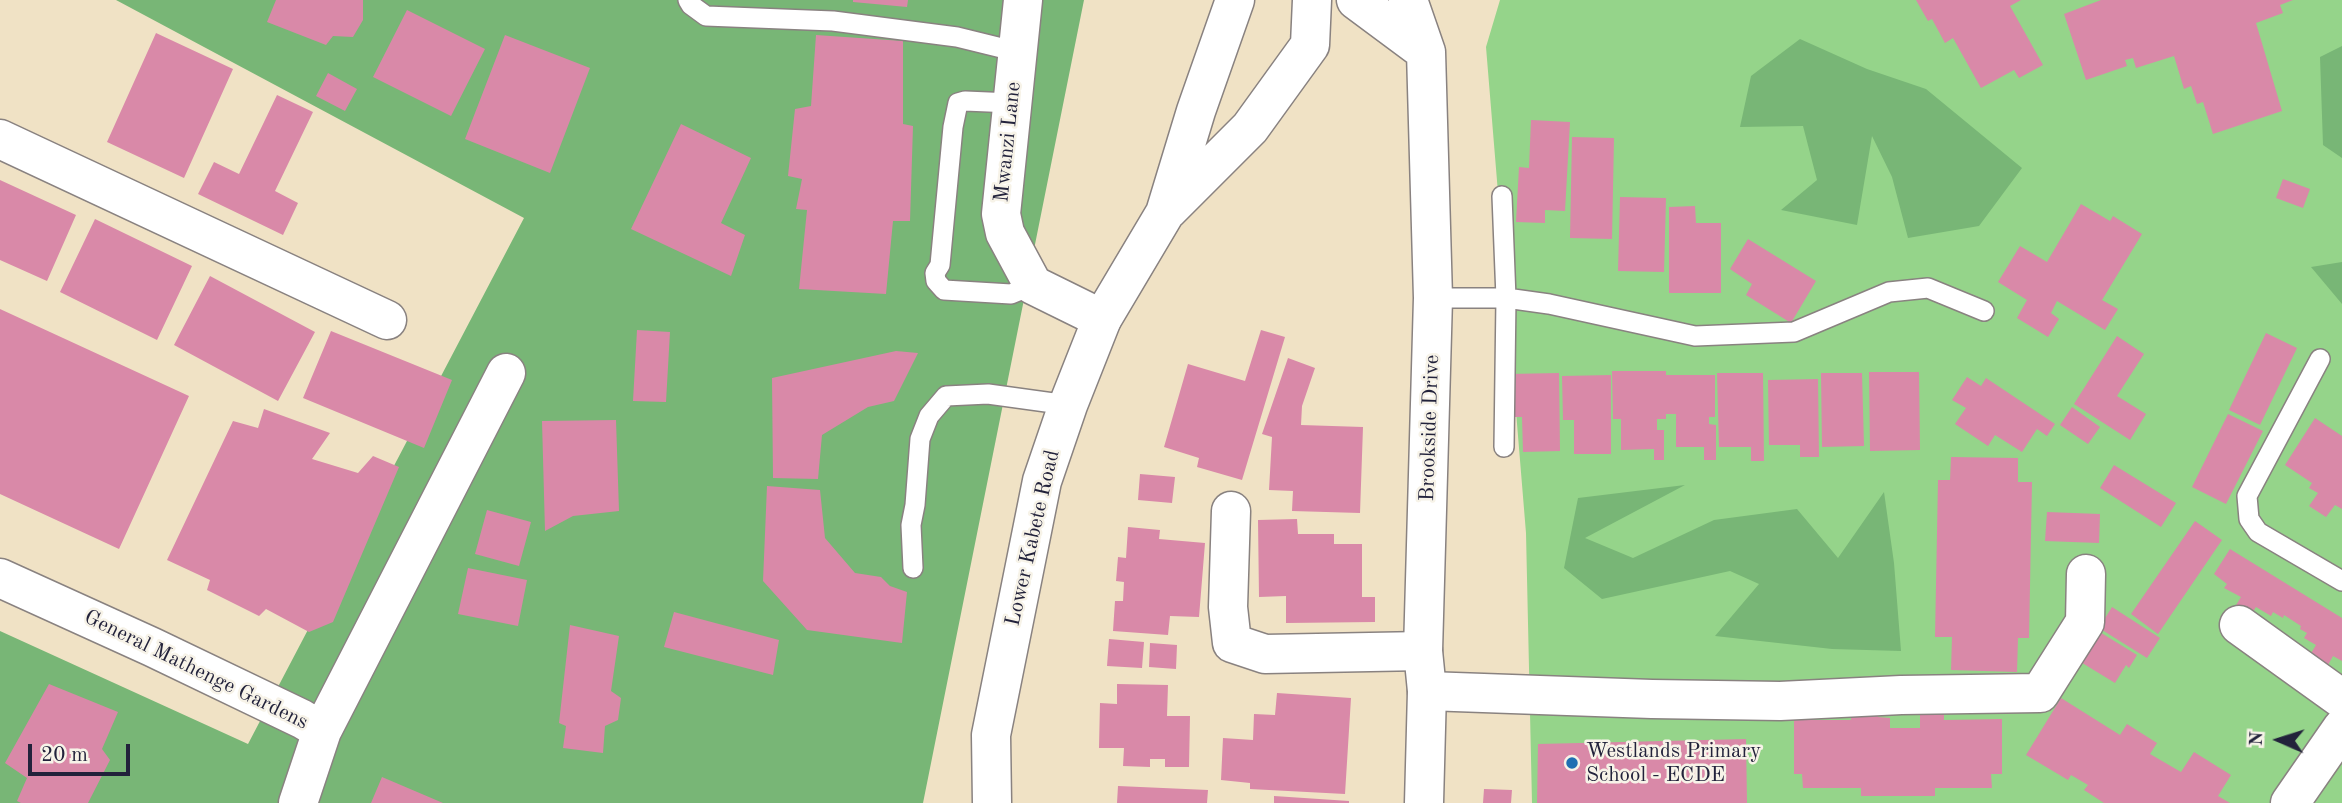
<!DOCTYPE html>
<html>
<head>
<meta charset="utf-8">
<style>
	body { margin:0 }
	#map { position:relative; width:2342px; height:803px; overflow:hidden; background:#f0e2c5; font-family:"Old Standard TT",serif }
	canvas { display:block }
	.north { position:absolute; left:2244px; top:705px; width:70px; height:70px; -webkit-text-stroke:5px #f7f3e8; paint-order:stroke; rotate:273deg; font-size:19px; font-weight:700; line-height:28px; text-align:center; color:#22223b }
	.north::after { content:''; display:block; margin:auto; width:24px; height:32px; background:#22223b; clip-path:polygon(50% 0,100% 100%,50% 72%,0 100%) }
	.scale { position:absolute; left:28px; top:744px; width:102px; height:32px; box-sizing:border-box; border:4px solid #22223b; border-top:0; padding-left:9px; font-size:21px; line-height:24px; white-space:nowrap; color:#22223b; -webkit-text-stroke:5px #f7f3e8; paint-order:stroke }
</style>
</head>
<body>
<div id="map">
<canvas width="2342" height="803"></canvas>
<div class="north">N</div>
<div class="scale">20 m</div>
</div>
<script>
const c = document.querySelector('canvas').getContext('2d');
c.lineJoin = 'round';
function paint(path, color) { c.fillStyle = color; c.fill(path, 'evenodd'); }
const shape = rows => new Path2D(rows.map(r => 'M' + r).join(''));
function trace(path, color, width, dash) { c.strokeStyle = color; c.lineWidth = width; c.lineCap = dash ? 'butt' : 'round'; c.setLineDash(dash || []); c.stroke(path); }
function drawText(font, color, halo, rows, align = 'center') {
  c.font = font + ' "Old Standard TT",serif'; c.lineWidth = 5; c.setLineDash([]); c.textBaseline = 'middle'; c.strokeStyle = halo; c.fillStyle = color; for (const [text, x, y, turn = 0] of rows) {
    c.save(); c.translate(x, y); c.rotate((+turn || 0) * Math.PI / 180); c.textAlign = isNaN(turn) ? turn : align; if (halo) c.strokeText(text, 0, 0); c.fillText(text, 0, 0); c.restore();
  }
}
const green = shape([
	[1500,0,2342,0,2342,803,1532,803,1526,533,1486,47]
]);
const forest = shape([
	[116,0,1084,0,923,803,0,803,0,631,248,744,524,218],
	[1800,39,1867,69,1926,89,2022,168,1979,226,1908,238,1892,177,1872,136,1857,225,1781,210,1817,180,1803,126,1740,127,1751,76],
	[2342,46,2342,158,2323,145,2320,57],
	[2342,262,2342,304,2311,267],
	[1685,485,1585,538,1633,558,1714,520,1797,509,1838,558,1884,492,1894,563,1901,651,1832,649,1715,636,1759,584,1730,571,1602,599,1564,568,1578,498]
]);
const building = shape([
	[276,0,363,0,363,20,353,37,333,36,326,45,267,22],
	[853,0,908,0,907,7,853,2],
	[1916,0,2021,0,2010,6,2043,65,2019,78,2014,70,1981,88,1953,38,1945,43,1932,19,1928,21],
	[2101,0,2293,0,2280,5,2283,13,2256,23,2282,111,2213,134,2203,102,2197,104,2191,86,2184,89,2174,56,2136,68,2133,58,2125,60,2127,66,2086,80,2064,14],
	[407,10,485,49,451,116,373,77],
	[156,33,233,69,184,178,107,142],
	[505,35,590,68,550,173,465,139],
	[816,35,903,41,903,124,913,126,910,221,893,221,886,294,799,289,807,210,796,209,802,179,788,176,795,109,811,106],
	[328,73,357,89,345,111,316,96],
	[277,95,313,112,275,191,298,203,283,235,198,194,214,162,239,174],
	[1531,120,1570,122,1565,211,1545,210,1545,223,1516,222,1519,167,1529,168],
	[681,124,751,158,721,223,745,235,731,276,631,229],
	[1572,137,1614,138,1612,239,1570,238],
	[2283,179,2310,189,2303,208,2276,198],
	[0,180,76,215,47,281,0,260],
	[1620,197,1666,198,1664,272,1618,271],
	[2081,204,2110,221,2113,216,2142,234,2102,300,2118,309,2105,330,2057,301,2051,313,2059,319,2048,337,2017,318,2027,300,1998,282,2020,246,2047,262],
	[1695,206,1696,223,1721,223,1721,293,1669,293,1669,207],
	[95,219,192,266,157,340,60,292],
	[1748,239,1816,281,1791,323,1746,295,1752,284,1730,269],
	[210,276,315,332,278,401,174,345],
	[0,309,189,396,119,549,0,494],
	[637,330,670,332,666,402,633,401],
	[1261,330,1285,337,1242,480,1197,467,1199,458,1164,447,1188,364,1245,381],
	[331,331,452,380,424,448,303,398],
	[2266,333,2297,348,2260,425,2229,410],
	[2117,336,2144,354,2117,396,2146,414,2130,440,2074,404],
	[896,351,918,353,894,401,868,407,822,435,818,479,773,478,772,378],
	[1288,358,1315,368,1302,406,1301,425,1363,427,1360,513,1292,511,1293,491,1269,490,1272,437,1262,434],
	[1612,371,1666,371,1666,375,1715,375,1715,417,1709,417,1709,424,1716,425,1716,460,1704,460,1704,447,1676,447,1676,414,1666,414,1666,419,1657,419,1657,430,1664,430,1664,460,1654,460,1654,449,1621,450,1621,419,1613,419],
	[1869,372,1919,372,1920,450,1870,451],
	[1559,373,1560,451,1523,452,1522,417,1509,417,1508,374],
	[1717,373,1763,373,1764,461,1751,461,1751,447,1719,447],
	[1821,373,1862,373,1864,446,1822,447],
	[1611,375,1611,454,1574,454,1574,420,1563,420,1562,376],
	[1967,377,1981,386,1986,378,2055,424,2047,436,2037,429,2022,452,1995,435,1988,446,1955,424,1966,408,1952,400],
	[1818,379,1819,457,1800,457,1800,445,1769,445,1768,380],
	[2072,407,2100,427,2088,444,2060,425],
	[264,409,330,433,312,459,358,473,373,456,399,467,333,622,309,632,266,609,259,616,207,590,210,580,167,560,233,421,258,428],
	[2228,414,2263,431,2226,504,2192,487],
	[2315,418,2342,436,2342,509,2335,505,2326,517,2309,506,2318,493,2309,488,2312,483,2285,465],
	[616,420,619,511,573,516,545,531,542,421],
	[1951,457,2018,458,2018,482,2032,482,2029,638,2018,638,2017,672,1951,670,1952,637,1935,637,1938,480,1950,480],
	[2114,465,2176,503,2161,527,2100,488],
	[1140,474,1175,477,1172,503,1138,500],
	[767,486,820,490,825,538,855,573,881,577,890,586,907,592,902,643,807,630,763,581],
	[487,510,531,522,519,566,475,554],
	[2047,512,2100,514,2099,543,2045,541],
	[1297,519,1298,534,1334,534,1334,544,1362,544,1362,597,1375,597,1375,622,1286,623,1286,596,1259,597,1258,520],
	[2195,521,2222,540,2158,634,2131,614],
	[1128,527,1160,530,1159,539,1205,543,1199,617,1170,616,1168,635,1113,631,1115,601,1123,601,1124,582,1116,581,1118,557,1126,558],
	[2230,549,2342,618,2342,661,2333,656,2328,665,2310,655,2316,645,2304,638,2307,633,2300,629,2301,626,2284,615,2283,618,2273,612,2271,616,2256,607,2250,616,2235,607,2241,597,2224,588,2227,584,2214,574],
	[468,568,527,580,518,626,458,614],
	[2112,607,2160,638,2147,658,2099,628],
	[674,612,779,640,773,675,664,647],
	[570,625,619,636,611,691,621,698,618,720,605,726,603,753,563,748,566,726,559,723],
	[2098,631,2137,655,2129,668,2126,665,2115,683,2079,661],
	[1109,639,1144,642,1142,668,1107,666],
	[1150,643,1177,645,1176,669,1149,667],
	[49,684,118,712,102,749,110,760,88,803,21,803,17,801,27,778,5,763],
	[1117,684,1168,685,1167,716,1190,716,1189,767,1165,767,1165,759,1150,759,1150,767,1123,766,1124,748,1099,748,1100,703,1117,704],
	[1277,693,1351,698,1345,794,1250,789,1250,783,1221,780,1223,738,1253,740,1254,714,1275,715],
	[2061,698,2120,735,2127,724,2157,743,2150,754,2181,772,2194,752,2231,775,2218,796,2230,803,2104,803,2084,790,2088,785,2071,775,2068,780,2026,755],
	[1920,708,1944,709,1944,720,2002,719,2002,774,1991,774,1992,788,1935,788,1935,796,1861,796,1861,788,1803,788,1802,774,1794,774,1794,720,1851,720,1851,709,1878,709,1878,717,1890,718,1890,728,1920,728],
	[1746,739,1747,803,1537,803,1538,744],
	[382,777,443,803,371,803],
	[1118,786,1208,790,1207,803,1117,803],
	[1484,789,1512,790,1511,803,1483,803],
	[1274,796,1349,801,1349,803,1274,803]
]);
const lane = shape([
	[688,0,691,5,706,16,833,21,957,37,1018,52],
	[1012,103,965,101,958,103,953,127,940,265,935,273,936,281,944,290,1011,294,1033,285],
	[1502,196,1506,298,1504,447],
	[1433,298,1506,298,1549,304,1695,336,1794,332,1889,292,1928,288,1984,311],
	[2320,359,2247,496,2249,519,2258,532,2342,581],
	[913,568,911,525,915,505,920,439,929,416,946,396,988,394,1068,405]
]);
const street = shape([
	[1023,0,1001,214,1005,233,1033,285,1102,319],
	[0,139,387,320],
	[1231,511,1228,607,1232,643,1265,654,1423,651],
	[0,578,152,647,302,719,322,731,298,803],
	[2239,625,2342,699],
	[1427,691,1652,699,1780,701,1901,695,2040,693,2085,622,2086,574],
	[322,731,506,373],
	[2290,803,2342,728]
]);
const secondary = shape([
	[1356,0,1426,52],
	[1408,0,1426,52,1433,298,1423,651,1427,691,1424,803],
	[1168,210,1250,128,1310,45,1312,0],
	[992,803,991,735,1042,481,1068,405,1102,319,1165,213,1196,111,1235,0]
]);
const markers = [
	[1572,763,7,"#1f6fb2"]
];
const streetNames = [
	["Mwanzi Lane",1008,142,-84],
	["Brookside Drive",1430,428,-88],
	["Lower Kabete Road",1033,538,-77],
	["General Mathenge Gardens",196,670,26]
];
const poiNames = [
	["Westlands Primary",1586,751],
	["School - ECDE",1586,775]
];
paint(green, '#95d48a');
paint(forest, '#78b676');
paint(building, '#d989a8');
trace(lane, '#898280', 22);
trace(street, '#898280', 41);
trace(secondary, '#898280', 41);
trace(lane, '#fff', 19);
trace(street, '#fff', 38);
trace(secondary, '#fff', 38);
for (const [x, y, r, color] of markers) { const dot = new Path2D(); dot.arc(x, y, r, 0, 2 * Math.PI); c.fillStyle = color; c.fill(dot); trace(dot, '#f7f3e8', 2.5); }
drawText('21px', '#22223b', '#f7f3e8', streetNames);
drawText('21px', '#22223b', '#f7f3e8', poiNames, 'left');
</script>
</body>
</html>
